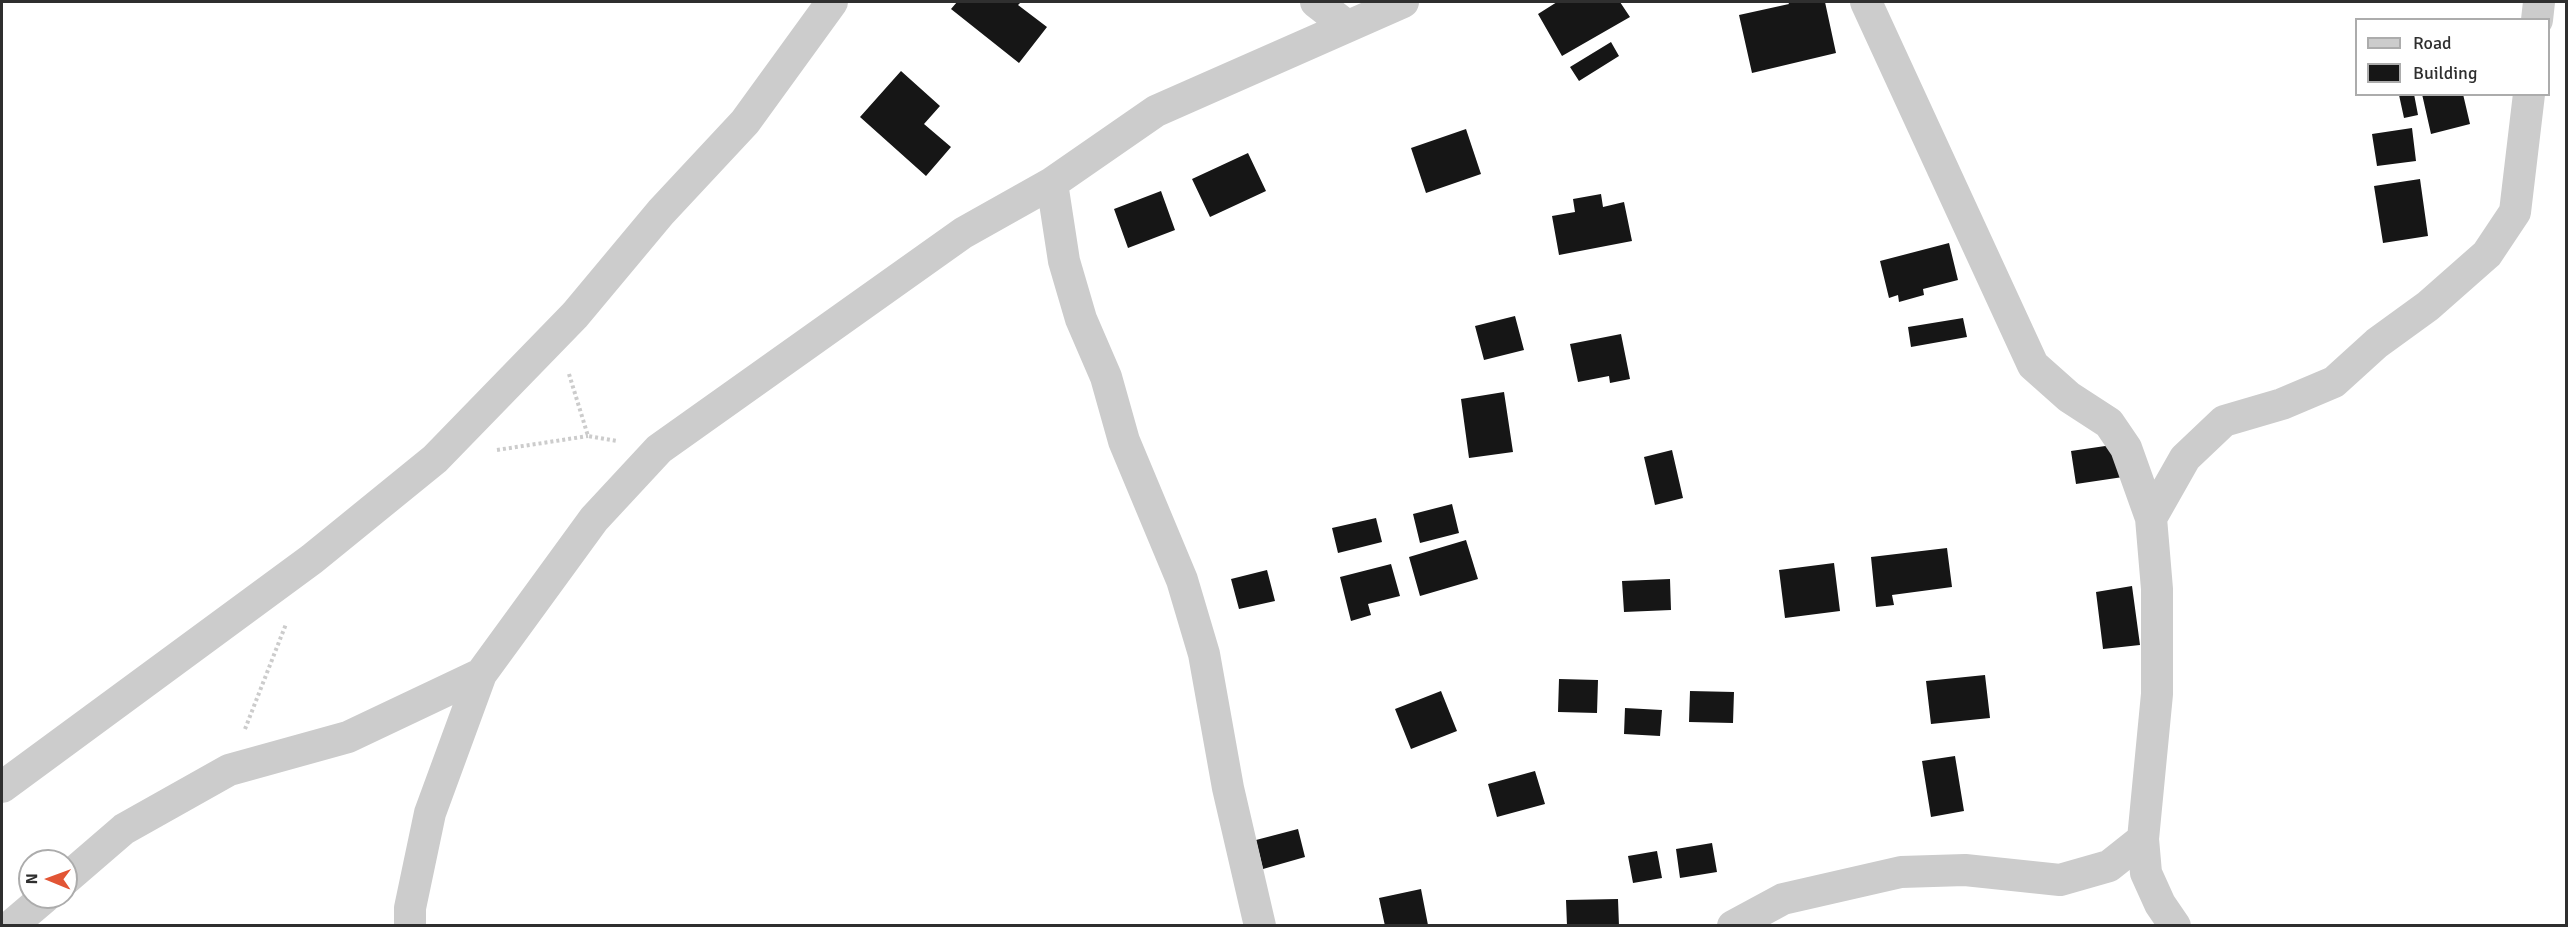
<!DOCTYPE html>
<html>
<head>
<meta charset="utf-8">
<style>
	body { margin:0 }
	#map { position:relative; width:2568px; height:927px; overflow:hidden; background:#fff; font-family:Signika,sans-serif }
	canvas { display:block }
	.frame { position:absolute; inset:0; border:3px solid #2f2f2f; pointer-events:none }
	.legend { position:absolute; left:2355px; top:18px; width:195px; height:78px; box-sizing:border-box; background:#fff; border:2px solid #acacac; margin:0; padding:8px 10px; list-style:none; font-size:18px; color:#2f2f2f }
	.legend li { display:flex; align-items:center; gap:12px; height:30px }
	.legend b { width:30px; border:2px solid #acacac }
	.north { position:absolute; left:18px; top:849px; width:60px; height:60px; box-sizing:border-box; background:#fff; border:2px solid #acacac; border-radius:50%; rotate:271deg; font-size:16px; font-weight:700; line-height:24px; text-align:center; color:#2f2f2f }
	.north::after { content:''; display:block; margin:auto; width:21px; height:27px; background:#e25535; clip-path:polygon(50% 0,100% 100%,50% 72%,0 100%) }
</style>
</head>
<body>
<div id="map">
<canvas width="2568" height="927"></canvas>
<div class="frame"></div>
<ul class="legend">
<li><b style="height:8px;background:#ccc"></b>Road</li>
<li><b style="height:16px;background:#161616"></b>Building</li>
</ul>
<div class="north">N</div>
</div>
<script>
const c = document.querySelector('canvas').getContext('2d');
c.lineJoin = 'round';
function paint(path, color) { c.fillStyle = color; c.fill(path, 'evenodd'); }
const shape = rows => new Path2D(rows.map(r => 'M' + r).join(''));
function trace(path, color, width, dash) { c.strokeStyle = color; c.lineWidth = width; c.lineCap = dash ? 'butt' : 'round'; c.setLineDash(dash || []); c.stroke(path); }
const building = shape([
	[957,2,1021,2,1018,5,1047,27,1019,63,951,9],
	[1557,2,1620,2,1630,17,1562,56,1538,14],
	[1788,2,1825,2,1836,53,1752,73,1739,15,1789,4],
	[1611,42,1619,56,1579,81,1570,67],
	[901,71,940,106,924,124,951,147,926,176,860,117],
	[2414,94,2418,115,2404,118,2399,95],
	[2422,94,2463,94,2470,124,2431,134],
	[2412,128,2416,161,2377,166,2372,134],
	[1466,129,1481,174,1426,193,1411,148],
	[1248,153,1266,191,1210,217,1192,179],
	[2420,179,2428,236,2383,243,2374,186],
	[1161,191,1175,230,1128,248,1114,209],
	[1601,194,1603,207,1624,202,1632,241,1559,255,1552,216,1575,212,1573,199],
	[1949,243,1958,280,1923,289,1924,295,1899,302,1898,295,1889,298,1880,261],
	[1515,316,1524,350,1484,360,1475,326],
	[1963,318,1967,337,1911,347,1908,327],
	[1621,334,1630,379,1610,383,1609,376,1578,382,1570,344],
	[1504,392,1513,452,1469,458,1461,399],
	[2119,444,2123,477,2076,484,2071,451],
	[1672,450,1683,498,1655,505,1644,457],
	[1452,504,1459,533,1420,543,1413,514],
	[1376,518,1382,542,1338,553,1332,528],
	[1466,540,1478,579,1420,596,1409,557],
	[1947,548,1952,587,1892,595,1894,605,1876,607,1871,557],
	[1834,563,1840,611,1785,618,1779,570],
	[1391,564,1400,596,1368,604,1371,615,1351,621,1340,577],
	[1267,570,1275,601,1239,609,1231,579],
	[1670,579,1671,610,1624,612,1622,581],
	[2132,586,2140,645,2103,649,2096,592],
	[1985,675,1990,718,1931,724,1926,681],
	[1559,679,1598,680,1597,713,1558,712],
	[1441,691,1457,731,1411,749,1395,709],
	[1690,691,1734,692,1733,723,1689,722],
	[1625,708,1662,710,1660,736,1624,734],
	[1955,756,1964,811,1931,817,1922,761],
	[1535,771,1545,804,1497,817,1488,784],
	[1298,829,1305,857,1263,869,1256,840],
	[1712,843,1717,872,1680,878,1676,849],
	[1657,851,1662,878,1633,883,1628,856],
	[1421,889,1428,925,1385,926,1379,898],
	[1618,899,1619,926,1567,926,1566,900]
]);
const path = shape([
	[569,374,588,436,617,441],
	[497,450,588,436],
	[245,729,286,624]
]);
const minor = shape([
	[1316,2,1347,26],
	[1866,2,2033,365,2069,397,2109,423,2126,448,2151,518,2157,589,2157,694,2143,839,2146,873,2160,904,2175,926],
	[2537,20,2539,2],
	[1052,183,1064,261,1081,319,1106,377,1124,441,1182,580,1204,654,1228,788,1260,926],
	[2151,518,2185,458,2224,421,2282,404,2334,382,2377,343,2428,306,2487,254,2515,212,2529,94],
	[2,787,312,559,435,459,575,315,661,212,745,122,832,2],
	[66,879,124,829,229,770,348,737,481,674],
	[11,926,45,897],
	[410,926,410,908,430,813,481,674,594,519,659,449,963,233,1052,183,1156,111,1403,2],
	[1733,926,1783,899,1901,872,1965,870,2060,880,2109,866,2143,839]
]);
paint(building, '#161616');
trace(path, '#ccc', 4, [3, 3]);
trace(minor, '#ccc', 32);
</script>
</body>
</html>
